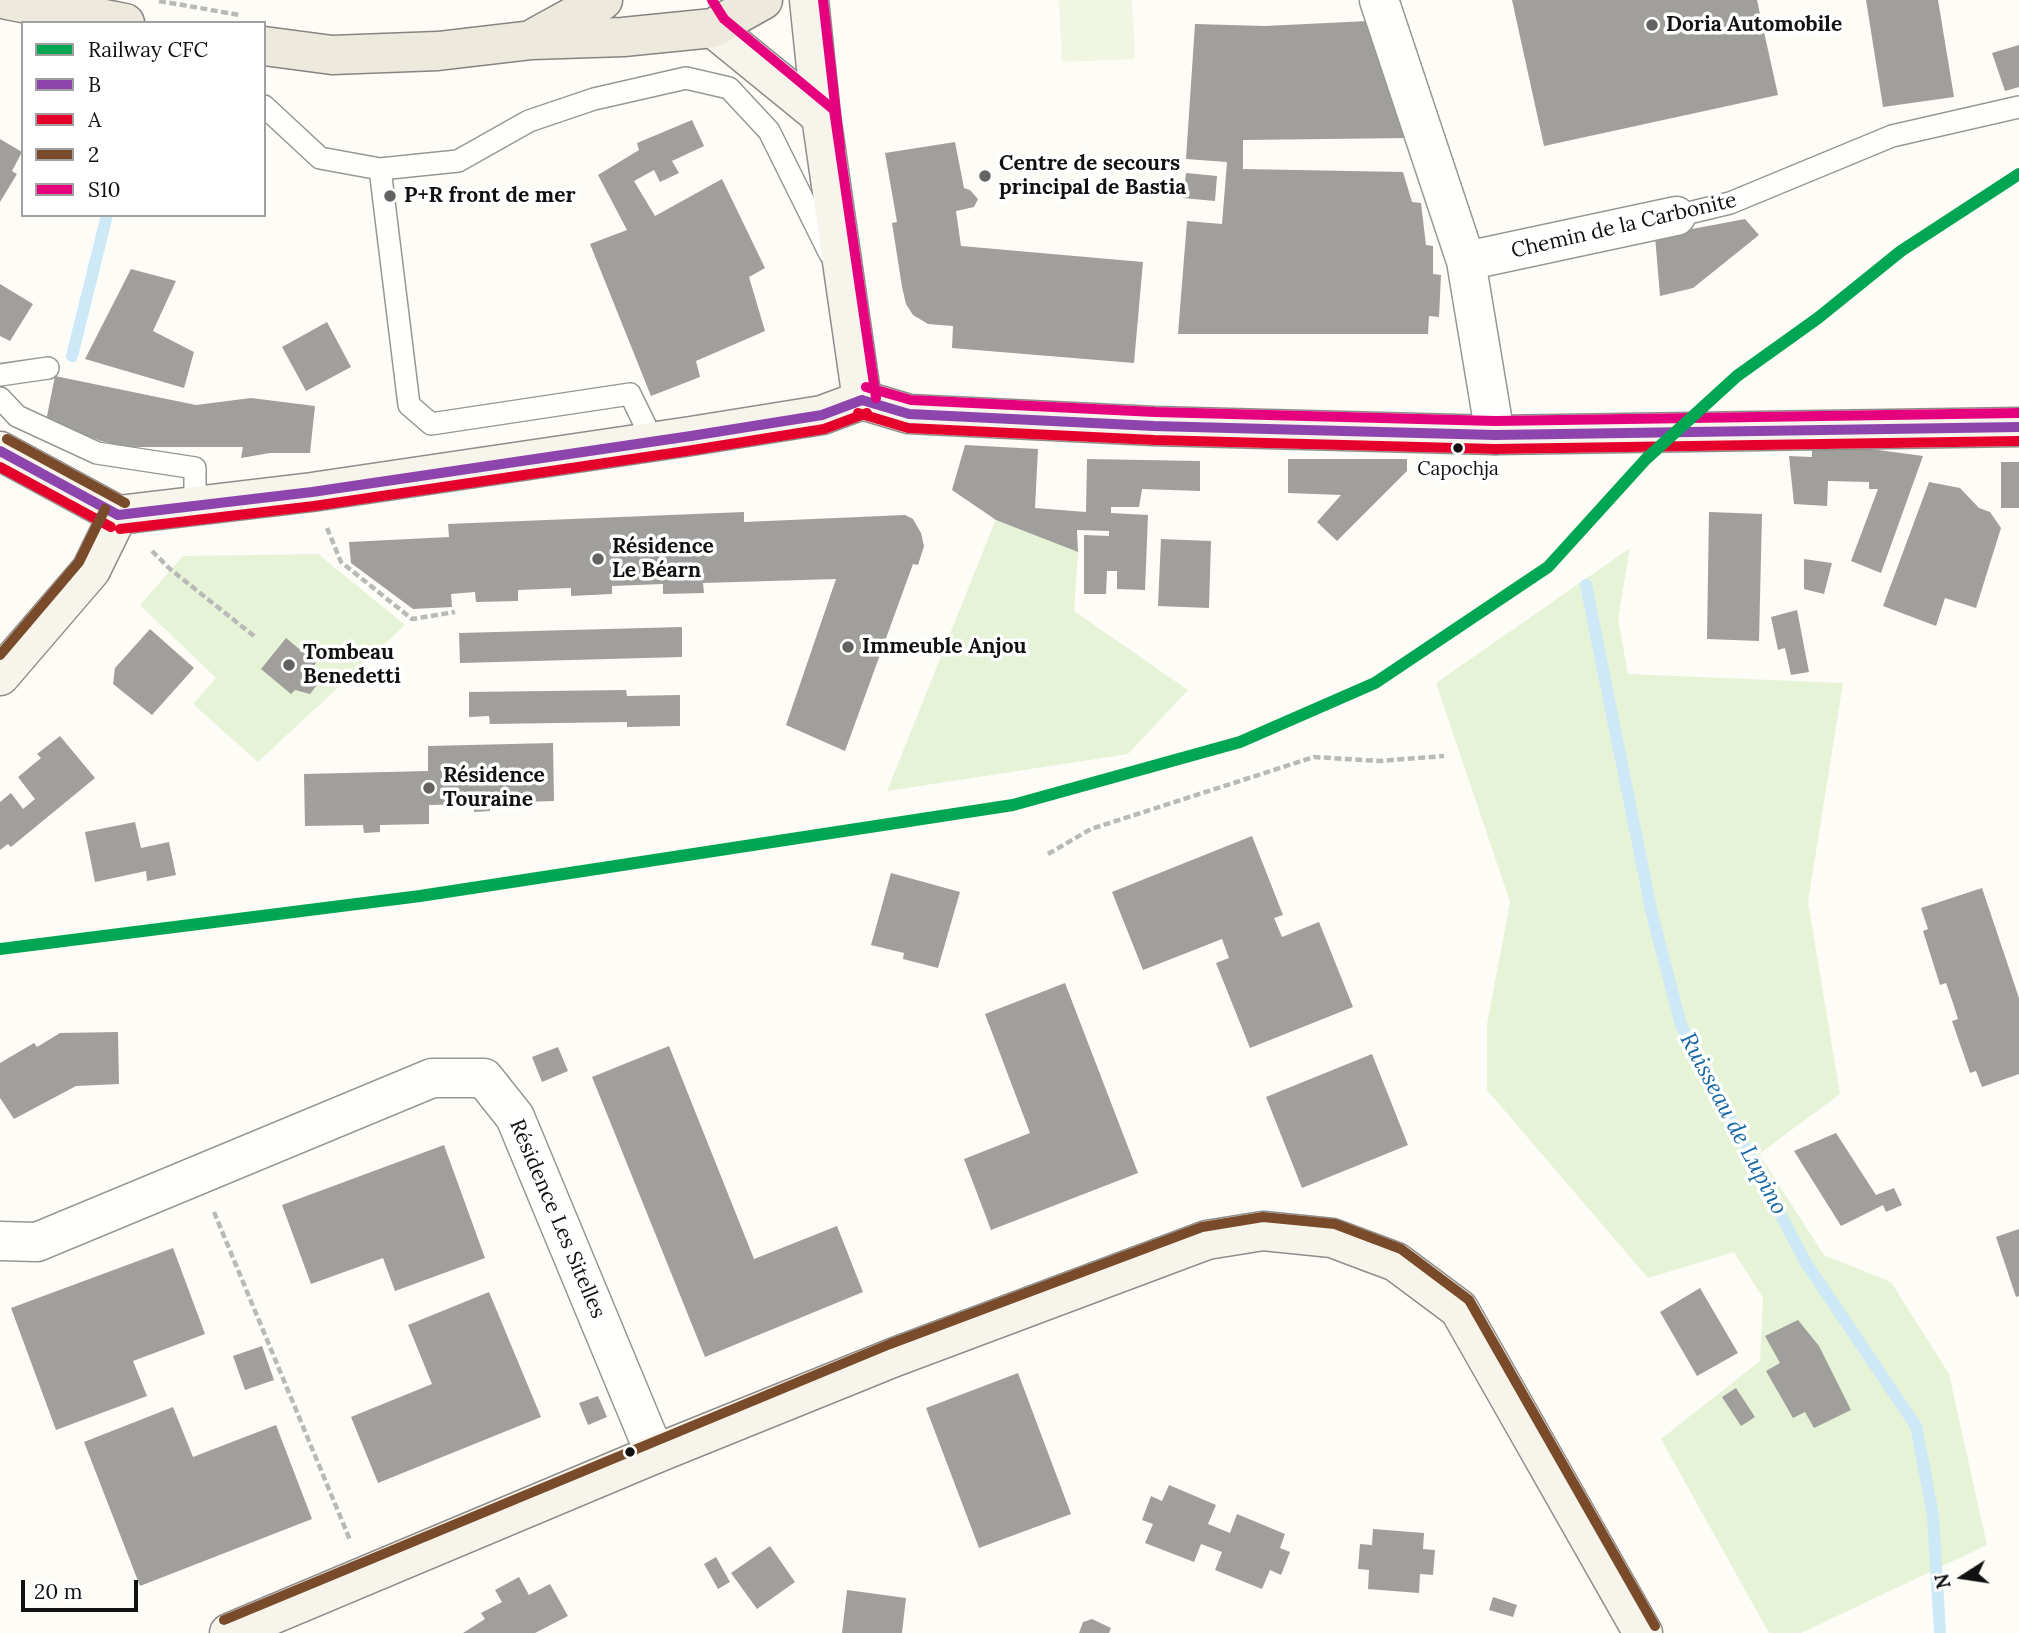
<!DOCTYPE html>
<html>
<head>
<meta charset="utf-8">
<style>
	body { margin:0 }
	#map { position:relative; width:2019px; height:1633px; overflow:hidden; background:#fdfcf7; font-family:Lora,serif }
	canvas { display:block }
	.legend { position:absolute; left:21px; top:21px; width:245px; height:196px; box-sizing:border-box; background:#fff; border:2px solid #a0a0a0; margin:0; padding:9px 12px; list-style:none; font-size:21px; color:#111 }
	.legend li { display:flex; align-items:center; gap:14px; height:35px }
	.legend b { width:35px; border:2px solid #a0a0a0 }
	.north { position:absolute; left:1928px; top:1542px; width:70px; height:70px; -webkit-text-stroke:5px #fff; paint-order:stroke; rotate:258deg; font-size:19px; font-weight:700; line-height:28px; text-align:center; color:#111 }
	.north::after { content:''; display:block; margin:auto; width:24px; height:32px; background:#111; clip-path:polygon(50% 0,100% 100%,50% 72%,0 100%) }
	.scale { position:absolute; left:21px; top:1580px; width:117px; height:32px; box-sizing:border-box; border:4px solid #111; border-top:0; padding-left:9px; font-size:21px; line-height:24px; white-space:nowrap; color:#111; -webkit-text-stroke:5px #fff; paint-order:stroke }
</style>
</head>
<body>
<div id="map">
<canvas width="2019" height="1633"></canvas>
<ul class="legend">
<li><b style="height:9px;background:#00a651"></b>Railway CFC</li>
<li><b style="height:9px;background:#8e44ad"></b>B</li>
<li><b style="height:9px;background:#e4002b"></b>A</li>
<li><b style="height:9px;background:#7a4b2a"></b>2</li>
<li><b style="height:9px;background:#e5007d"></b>S10</li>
</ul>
<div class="north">N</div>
<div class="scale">20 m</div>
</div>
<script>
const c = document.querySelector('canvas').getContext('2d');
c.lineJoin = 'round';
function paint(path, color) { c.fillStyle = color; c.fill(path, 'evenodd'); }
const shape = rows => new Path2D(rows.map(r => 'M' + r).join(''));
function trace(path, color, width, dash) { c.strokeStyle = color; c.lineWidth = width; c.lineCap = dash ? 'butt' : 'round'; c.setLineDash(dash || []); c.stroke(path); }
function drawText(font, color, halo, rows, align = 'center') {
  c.font = font + ' Lora,serif'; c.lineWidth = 7; c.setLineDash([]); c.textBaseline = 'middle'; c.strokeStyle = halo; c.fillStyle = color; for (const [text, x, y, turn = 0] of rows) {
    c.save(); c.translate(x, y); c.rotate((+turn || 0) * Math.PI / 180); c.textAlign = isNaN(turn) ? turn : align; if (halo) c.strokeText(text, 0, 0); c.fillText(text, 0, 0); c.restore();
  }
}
const green = shape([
	[996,519,1078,552,1074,611,1188,690,1128,754,887,791],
	[1630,548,1618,619,1628,674,1843,683,1808,902,1840,1094,1759,1154,1824,1255,1891,1282,1949,1374,1987,1545,1801,1633,1769,1633,1661,1439,1760,1361,1763,1298,1734,1252,1648,1278,1487,1090,1487,1024,1510,902,1436,683],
	[318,554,405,625,258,762,193,704,216,678,140,605,183,556]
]);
const pitch = shape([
	[1059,0,1132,0,1135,59,1062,62]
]);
const stream = shape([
	[72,356,107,215],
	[1586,585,1652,914,1681,1025,1806,1263,1916,1426,1933,1515,1940,1633]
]);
const building = shape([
	[1512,0,1757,0,1778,95,1544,146],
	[1866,0,1938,0,1954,97,1883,107],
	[1368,21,1409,138,1243,140,1243,169,1403,172,1412,202,1421,203,1426,245,1433,246,1433,274,1441,275,1439,317,1429,316,1428,334,1178,334,1187,221,1222,224,1227,162,1186,159,1195,24,1265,26],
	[2019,45,2019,87,2005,91,1992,53],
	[692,120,704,146,672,161,679,173,660,182,654,170,634,181,655,216,722,179,765,268,749,277,765,331,696,361,700,377,651,396,590,244,627,230,598,175,639,150,637,143],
	[0,139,22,152,12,171,17,174,0,202],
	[955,142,964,188,970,190,978,199,974,207,956,211,961,246,1143,262,1134,363,952,348,953,326,928,324,913,315,906,304,902,287,892,223,897,222,885,153],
	[1186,173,1217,176,1215,201,1183,198],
	[1745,219,1759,235,1693,288,1660,296,1655,236],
	[131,269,176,281,153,331,194,352,184,388,85,359],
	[0,284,33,304,10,341,0,336],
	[327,322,351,367,306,391,282,347],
	[55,376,196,405,251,398,315,406,310,453,270,453,241,458,243,447,124,447,101,441,46,421],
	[965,445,1038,449,1035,508,1086,512,1087,459,1200,461,1200,491,1142,489,1139,507,1111,507,1111,513,1148,515,1145,590,1117,589,1117,571,1107,571,1106,594,1084,594,1084,535,1109,536,1109,531,1077,530,1078,552,996,520,952,490],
	[1812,449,1871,449,1923,456,1881,573,1851,561,1878,489,1869,489,1869,482,1828,481,1827,506,1794,504,1789,456,1812,457],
	[1288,459,1407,459,1407,471,1337,541,1317,522,1341,495,1288,493],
	[2001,462,2019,462,2019,508,2001,508],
	[1929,482,1960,488,1979,508,1990,512,2001,528,1976,608,1945,598,1936,626,1883,606],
	[744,512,744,522,905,515,913,519,921,533,924,546,918,565,913,564,845,751,786,725,836,579,703,583,704,593,663,594,663,584,612,586,612,594,571,596,571,588,518,590,518,601,476,602,475,592,451,594,452,607,413,609,351,563,349,542,449,537,448,524],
	[1709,512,1762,514,1759,641,1707,639],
	[1161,539,1211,541,1209,608,1158,606],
	[1804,559,1832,563,1824,594,1804,589],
	[1797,610,1809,672,1791,675,1785,648,1778,650,1771,617],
	[682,627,682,657,460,663,459,633],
	[150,629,194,668,152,715,113,684,115,668],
	[286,638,316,663,313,667,320,681,310,694,295,690,291,694,261,669],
	[626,690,627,696,680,695,680,726,627,727,627,722,490,724,489,716,469,717,469,692],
	[60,736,95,778,11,847,8,844,0,850,0,802,11,793,23,809,35,799,18,777,41,758,37,754],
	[553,743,554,801,490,803,490,811,474,812,474,804,429,805,429,824,380,825,380,832,364,833,363,825,305,826,304,774,428,771,428,746],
	[135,822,141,848,169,842,176,875,147,881,146,871,95,882,85,832],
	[1252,836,1283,915,1274,918,1282,937,1319,922,1353,1007,1250,1048,1216,963,1229,958,1222,939,1143,970,1112,892],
	[891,873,960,892,938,968,903,959,904,953,871,945],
	[1982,888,2019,998,2019,1074,1982,1087,1976,1071,1970,1073,1952,1021,1958,1019,1953,1003,1946,983,1940,985,1923,931,1928,929,1921,908],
	[1065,983,1138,1173,991,1230,964,1159,1030,1133,985,1014],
	[118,1032,119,1084,76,1086,14,1119,0,1098,0,1063,34,1043,37,1047,60,1033],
	[669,1046,754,1259,837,1226,863,1292,705,1357,592,1077],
	[558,1047,568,1071,542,1082,532,1057],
	[1372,1054,1408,1145,1302,1188,1266,1097],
	[1836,1133,1876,1195,1894,1188,1902,1205,1886,1212,1883,1205,1841,1226,1794,1151],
	[444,1145,485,1258,395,1291,383,1258,311,1284,282,1205],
	[2019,1229,2019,1296,2016,1297,1996,1237],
	[173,1248,205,1334,133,1361,147,1396,56,1430,11,1308],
	[1700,1288,1738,1353,1697,1376,1660,1312],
	[489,1292,541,1417,378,1483,351,1417,432,1384,408,1325],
	[1798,1320,1819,1346,1851,1410,1814,1428,1805,1412,1793,1418,1766,1371,1780,1363,1765,1336],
	[262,1346,274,1380,245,1390,233,1356],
	[1018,1373,1071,1514,979,1548,926,1408],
	[1736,1388,1755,1417,1741,1426,1722,1397],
	[598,1396,607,1417,588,1425,579,1403],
	[173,1407,193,1457,276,1425,312,1519,140,1586,84,1442],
	[1169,1485,1216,1505,1208,1524,1230,1533,1237,1514,1285,1534,1280,1548,1290,1552,1281,1575,1270,1570,1262,1589,1215,1570,1222,1552,1201,1544,1194,1562,1145,1543,1153,1524,1142,1520,1151,1496,1162,1501],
	[1373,1529,1424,1533,1423,1549,1435,1550,1433,1575,1420,1574,1419,1593,1368,1589,1369,1570,1358,1569,1360,1544,1372,1545],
	[770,1546,795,1582,757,1609,731,1573],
	[716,1557,730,1582,718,1589,704,1564],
	[519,1577,529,1595,550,1584,568,1616,535,1633,463,1633,485,1619,481,1613,502,1602,495,1590],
	[847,1590,906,1598,902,1633,842,1633],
	[1493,1597,1517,1605,1513,1617,1489,1610],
	[1092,1619,1111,1628,1109,1633,1079,1633,1083,1622]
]);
const path = shape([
	[159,1,240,15],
	[327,528,341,562,412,619,455,612],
	[152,551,170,569,254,636],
	[1048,854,1091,829,1314,757,1379,761,1444,756],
	[214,1212,350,1540]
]);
const lane = shape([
	[264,106,320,158,380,169,458,161,529,121,594,99,686,78,729,88,769,131,830,254],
	[380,169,409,405,431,424,630,394,653,441],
	[1676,216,1730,203,1892,136,2019,107],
	[0,375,48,368],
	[0,398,17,416,97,453,195,468,195,505]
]);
const street = shape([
	[1379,0,1466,261,1495,435],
	[1466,261,1676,216],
	[0,1241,37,1242,432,1078,484,1078,515,1117,655,1454]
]);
const secondary = shape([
	[809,0,821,116,862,400],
	[713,28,821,116],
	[862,400,909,414,1154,426,1495,435,2019,427],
	[0,451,118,515],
	[118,515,312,492,691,436,822,415,862,400],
	[0,676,91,570,118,515],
	[229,1633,655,1454,895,1357,1207,1240,1263,1231,1332,1238,1396,1262,1459,1309,1643,1633]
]);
const primary = shape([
	[7,0,125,23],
	[536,37,603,0],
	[264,46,332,55,438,51,532,40,623,37,713,28,763,0]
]);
const bus1 = shape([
	[862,400,909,414,1154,426,1495,435,2019,427],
	[0,451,118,515],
	[118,515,312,492,691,436,822,415,862,400]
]);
const bus2 = shape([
	[858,413,908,428,1154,440,1495,449,2019,441],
	[0,467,111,527],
	[120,529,314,506,693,450,824,429,867,413]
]);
const bus3 = shape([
	[7,439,125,503],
	[0,655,79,562,105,509],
	[224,1620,890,1344,1202,1227,1263,1217,1335,1224,1401,1249,1469,1300,1655,1626]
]);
const bus4 = shape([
	[712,0,724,19,834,110,876,398],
	[823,0,840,148],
	[866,387,911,400,1155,412,1495,421,2019,413]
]);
const rail1 = shape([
	[0,949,420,896,1013,805,1240,742,1375,683,1548,567,1646,459,1737,376,1818,318,1901,251,2019,174]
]);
const markers = [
	[1652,25,7,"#646362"],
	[985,176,7,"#646362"],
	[390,196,7,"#646362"],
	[1458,448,6,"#111"],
	[598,559,7,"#646362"],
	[848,647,7,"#646362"],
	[289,665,7,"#646362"],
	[429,788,7,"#646362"],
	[630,1452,6,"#111"]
];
const busNames = [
	["Capochja",1458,470]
];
const poiNames = [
	["Doria Automobile",1666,25],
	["Centre de secours",999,164],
	["principal de Bastia",999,188],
	["P+R front de mer",404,196],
	["Résidence",612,547],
	["Le Béarn",612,571],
	["Immeuble Anjou",862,647],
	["Tombeau",303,653],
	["Benedetti",303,677],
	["Résidence",443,776],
	["Touraine",443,800]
];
const streetNames = [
	["Chemin de la Carbonite",1624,226,-13],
	["Résidence Les Sitelles",557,1219,67]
];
const waterNames = [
	["Ruisseau de Lupino",1733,1124,62]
];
paint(green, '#e7f3d7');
paint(pitch, '#f0f6e1');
trace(stream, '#cde8f7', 12);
paint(building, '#a19f9c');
trace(lane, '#979795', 24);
trace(street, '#979795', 41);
trace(secondary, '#8e8d8b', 41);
trace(primary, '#858482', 41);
trace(path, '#b9b9b8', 4.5, [7, 3.5]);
trace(lane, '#fffffe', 21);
trace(street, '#fffffe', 38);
trace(secondary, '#f6f4eb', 38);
trace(primary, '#ede9dc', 38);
trace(bus1, '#8e44ad', 10);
trace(bus2, '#e4002b', 10);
trace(bus3, '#7a4b2a', 10);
trace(bus4, '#e5007d', 10);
trace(rail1, '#00a651', 12);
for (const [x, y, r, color] of markers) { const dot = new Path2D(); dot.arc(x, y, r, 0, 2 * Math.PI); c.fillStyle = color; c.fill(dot); trace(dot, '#fff', 2.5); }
drawText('19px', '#111', '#fff', busNames);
drawText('bold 21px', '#111', '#fff', poiNames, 'left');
drawText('21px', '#111', '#fff', streetNames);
drawText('italic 23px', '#1768a6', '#fff', waterNames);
</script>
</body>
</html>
